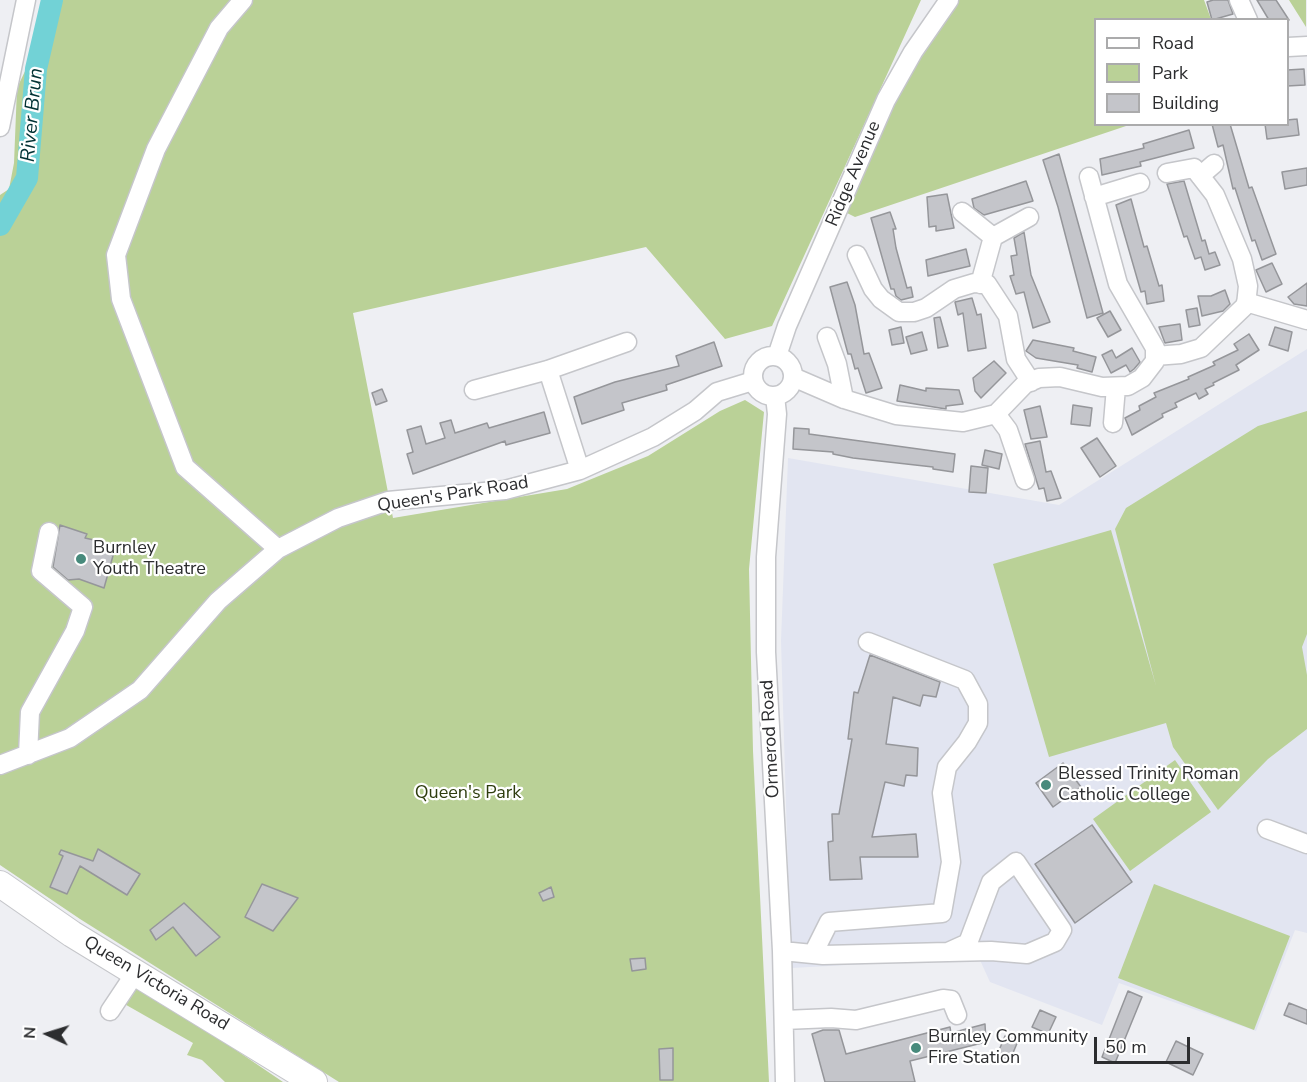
<!DOCTYPE html>
<html>
<head>
<meta charset="utf-8">
<style>
	body { margin:0 }
	#map { position:relative; width:1307px; height:1082px; overflow:hidden; background:#eeeff3; font-family:"Nunito Sans",sans-serif }
	canvas { display:block }
	.legend { position:absolute; left:1094px; top:18px; width:195px; height:108px; box-sizing:border-box; background:#fff; border:2px solid #ababac; margin:0; padding:8px 10px; list-style:none; font-size:18px; color:#2c2d2f }
	.legend li { display:flex; align-items:center; gap:12px; height:30px }
	.legend b { width:30px; border:2px solid #ababac }
	.north { position:absolute; left:18px; top:1004px; width:60px; height:60px; -webkit-text-stroke:4px #fff; paint-order:stroke; rotate:274deg; font-size:16px; font-weight:700; line-height:24px; text-align:center; color:#2c2d2f }
	.north::after { content:''; display:block; margin:auto; width:21px; height:27px; background:#2c2d2f; clip-path:polygon(50% 0,100% 100%,50% 72%,0 100%) }
	.scale { position:absolute; left:1094px; top:1037px; width:96px; height:27px; box-sizing:border-box; border:3px solid #2c2d2f; border-top:0; padding-left:8px; font-size:18px; line-height:21px; white-space:nowrap; color:#2c2d2f; -webkit-text-stroke:4px #fff; paint-order:stroke }
</style>
</head>
<body>
<div id="map">
<canvas width="1307" height="1082"></canvas>
<ul class="legend">
<li><b style="height:8px;background:#fff"></b>Road</li>
<li><b style="height:16px;background:#bad197"></b>Park</li>
<li><b style="height:16px;background:#c4c5ca"></b>Building</li>
</ul>
<div class="north">N</div>
<div class="scale">50 m</div>
</div>
<script>
const c = document.querySelector('canvas').getContext('2d');
c.lineJoin = 'round';
function paint(path, color) { c.fillStyle = color; c.fill(path, 'evenodd'); }
const shape = rows => new Path2D(rows.map(r => 'M' + r).join(''));
function trace(path, color, width, dash) { c.strokeStyle = color; c.lineWidth = width; c.lineCap = dash ? 'butt' : 'round'; c.setLineDash(dash || []); c.stroke(path); }
function drawText(font, color, halo, rows, align = 'center') {
  c.font = font + ' "Nunito Sans",sans-serif'; c.lineWidth = 4.5; c.setLineDash([]); c.textBaseline = 'middle'; c.strokeStyle = halo; c.fillStyle = color; for (const [text, x, y, turn = 0] of rows) {
    c.save(); c.translate(x, y); c.rotate((+turn || 0) * Math.PI / 180); c.textAlign = isNaN(turn) ? turn : align; if (halo) c.strokeText(text, 0, 0); c.fillText(text, 0, 0); c.restore();
  }
}
const built = shape([
	[1307,349,1307,933,1295,930,1256,1031,1119,983,1102,1025,990,982,979,958,791,968,781,641,788,458,1059,505]
]);
const green = shape([
	[59,0,921,0,772,326,725,339,646,247,353,313,393,518,567,489,648,456,720,411,745,400,764,412,749,569,753,751,769,1082,339,1082,80,919,0,865,0,195,9,189,14,163,17,88],
	[949,0,1204,0,1211,19,1096,20,1096,124,1129,125,855,217,839,209],
	[1289,0,1306,0,1306,27],
	[1307,411,1307,634,1302,647,1307,675,1307,729,1268,759,1218,810,1173,747,1166,723,1049,757,993,564,1111,530,1156,686,1115,529,1126,508,1258,426],
	[1175,760,1211,812,1130,871,1093,819],
	[1154,884,1290,936,1254,1030,1118,978],
	[134,982,194,1017,227,1044,283,1082,225,1082,202,1060,187,1055,193,1043,121,1002]
]);
const river = shape([
	[0,225,27,178,36,69,52,0]
]);
const building = shape([
	[1213,0,1228,0,1233,14,1212,20,1207,2,1213,0],
	[1257,0,1276,0,1289,20,1269,20,1257,0],
	[1304,69,1305,85,1287,86,1287,70,1304,69],
	[1297,119,1299,135,1267,139,1265,124,1287,124,1287,120,1297,119],
	[1212,124,1230,124,1249,188,1252,187,1276,254,1262,260,1255,240,1252,241,1235,188,1233,189,1223,145,1218,147,1212,124],
	[1189,130,1194,148,1140,162,1141,166,1102,175,1100,159,1144,148,1143,144,1189,130],
	[1059,154,1103,313,1087,318,1058,207,1043,160,1059,154],
	[1307,168,1307,185,1285,189,1282,172,1307,168],
	[1026,181,1033,201,984,215,974,208,972,199,1026,181],
	[1184,181,1202,241,1205,240,1209,254,1215,252,1220,265,1205,270,1201,257,1195,259,1187,236,1184,237,1167,184,1184,181],
	[947,194,954,228,936,231,936,226,929,227,927,197,947,194],
	[1131,199,1144,247,1147,246,1159,286,1162,285,1164,301,1147,304,1145,291,1141,292,1116,205,1131,199],
	[890,212,896,229,893,229,896,248,907,288,911,287,913,297,901,300,896,296,894,289,891,289,871,218,890,212],
	[1024,232,1031,275,1050,322,1033,328,1024,292,1016,294,1010,276,1014,275,1011,256,1017,255,1014,238,1024,232],
	[966,249,970,266,928,276,926,260,966,249],
	[1272,263,1282,284,1266,292,1256,270,1272,263],
	[847,282,855,305,864,354,869,353,882,388,866,393,858,368,855,369,851,354,848,354,830,287,847,282],
	[1307,283,1307,306,1294,304,1288,297,1307,283],
	[1225,290,1230,304,1223,311,1202,316,1198,296,1211,296,1225,290],
	[972,298,977,315,981,314,986,348,968,351,963,313,958,315,955,302,972,298],
	[1197,308,1200,325,1189,327,1186,310,1197,308],
	[1110,311,1121,330,1108,337,1097,318,1110,311],
	[940,317,948,346,938,348,934,318,940,317],
	[1180,324,1182,340,1165,343,1159,327,1180,324],
	[901,327,904,343,892,345,889,330,901,327],
	[1275,327,1292,332,1288,351,1269,345,1275,327],
	[922,332,927,350,911,354,906,337,922,332],
	[1249,334,1259,350,1236,365,1239,370,1213,383,1214,385,1205,389,1208,394,1199,399,1196,393,1175,403,1177,407,1162,414,1163,417,1132,435,1125,418,1140,410,1139,406,1156,397,1154,393,1189,379,1188,377,1215,365,1213,362,1238,350,1234,344,1249,334],
	[1033,340,1074,348,1073,351,1096,357,1092,372,1077,368,1078,365,1036,358,1026,351,1033,340],
	[714,342,722,366,666,385,667,390,622,403,624,410,582,424,574,397,615,382,679,366,676,356,714,342],
	[1132,348,1140,362,1134,369,1130,372,1126,365,1111,373,1102,355,1112,350,1116,358,1132,348],
	[994,361,1006,373,981,398,975,391,973,378,994,361],
	[900,385,926,391,926,388,959,390,963,404,946,406,946,409,897,401,900,385],
	[382,389,387,401,376,405,372,393,382,389],
	[1073,405,1092,408,1090,426,1071,424,1073,405],
	[1040,406,1047,437,1031,439,1024,410,1040,406],
	[544,412,550,433,506,445,505,441,413,474,407,454,413,452,407,430,421,426,426,444,445,438,440,423,451,420,455,433,487,423,489,428,544,412],
	[794,428,809,429,809,434,955,454,953,472,933,469,933,467,853,458,833,454,833,452,793,449,794,428],
	[1097,438,1116,466,1100,477,1081,448,1097,438],
	[1040,441,1046,472,1051,471,1061,498,1047,501,1044,488,1039,489,1025,444,1040,441],
	[985,450,1002,454,999,469,982,465,985,450],
	[971,466,988,468,986,493,969,492,971,466],
	[60,525,87,534,85,538,116,545,104,588,79,579,68,580,53,567,60,525],
	[870,655,940,682,936,697,923,695,920,706,893,697,886,744,918,748,917,776,906,775,904,786,885,782,872,837,916,834,918,857,860,857,862,879,830,880,828,842,833,841,832,814,839,814,852,739,848,739,854,692,858,693,870,655],
	[1063,763,1081,787,1053,807,1036,783,1063,763],
	[1092,825,1132,882,1075,923,1035,864,1092,825],
	[98,849,140,874,127,895,80,866,67,894,50,887,63,856,59,854,61,850,93,861,98,849],
	[262,884,298,898,273,931,245,917,262,884],
	[551,887,554,897,543,901,539,893,551,887],
	[184,903,220,937,196,956,173,927,156,940,150,930,184,903],
	[645,958,646,969,632,971,630,959,645,958],
	[1128,991,1142,997,1115,1063,1102,1057,1128,991],
	[1289,1003,1307,1010,1307,1024,1284,1015,1289,1003],
	[1040,1010,1056,1017,1048,1034,1032,1027,1040,1010],
	[985,1024,986,1042,910,1061,915,1082,825,1082,812,1034,823,1030,839,1030,846,1054,950,1027,951,1033,985,1024],
	[1005,1036,1018,1041,1010,1060,997,1055,1005,1036],
	[1176,1041,1203,1054,1193,1075,1166,1062,1176,1041],
	[673,1048,673,1080,660,1080,659,1049,673,1048]
]);
const minor = shape([
	[243,0,219,28,156,149,116,255,121,299,185,467,278,549],
	[1239,0,1248,20],
	[1288,47,1307,46],
	[0,127,26,0],
	[1200,176,1214,164],
	[1089,177,1118,284,1155,348,1155,356],
	[1094,197,1140,183],
	[962,212,993,237],
	[857,255,873,289,881,299,899,312,914,312,926,308,954,289,974,283,987,284,1008,316,1016,359,1031,382],
	[980,284,993,237,1029,217],
	[1246,302,1307,320],
	[827,337,837,364,844,399],
	'753 376a20 20 0 1 1 40 0a20 20 0 1 1-40 0Z',
	[777,356,787,326,886,100,913,52,949,0],
	[548,370,580,470],
	[793,377,844,399,896,415,963,422,996,414,1025,384,1039,378,1060,377,1102,387,1128,386,1142,378,1155,361,1155,356,1181,354,1201,348,1246,305,1248,286,1242,259,1215,195,1194,168,1167,173],
	[474,390,548,370,627,342],
	[775,396,777,414,766,557,766,652,782,951,785,1082],
	[996,414,1008,430,1025,480],
	[1113,423,1116,387],
	[28,755,30,712,75,631,83,607,41,571,49,532],
	[0,765,70,738,140,690,218,601,278,549,338,518,388,501,505,490,580,470,653,437,695,411,717,392,753,381],
	[1267,829,1307,844],
	[782,951,823,955,948,952,968,943,991,882,1016,862,1062,930,1055,942,1027,954,991,951,948,952],
	[813,954,829,922,942,913,951,862,942,793,947,767,967,742,978,723,978,704,965,680,868,642],
	[110,1011,136,972],
	[784,1020,831,1018,856,1020,943,999,951,1000,957,1015]
]);
const highway = shape([
	[0,884,72,934,314,1082]
]);
const markers = [
	[81,559,6,"#478a7c"],
	[1046,785,6,"#478a7c"],
	[916,1048,6,"#478a7c"]
];
const streetNames = [
	["Ridge Avenue",854,174,-67],
	["Queen's Park Road",453,495,-9],
	["Ormerod Road",771,739,-93],
	["Queen Victoria Road",156,984,31]
];
const poiNames = [
	["Burnley",93,549],
	["Youth Theatre",93,570],
	["Blessed Trinity Roman",1058,775],
	["Catholic College",1058,796],
	["Burnley Community",928,1038],
	["Fire Station",928,1059]
];
const parkNames = [
	["Queen's Park",468,794]
];
const waterNames = [
	["River Brun",33,115,-85]
];
paint(built, '#e2e5f1');
paint(green, '#bad197');
trace(river, '#72d2d6', 22);
paint(building, '#c4c5ca');
trace(building, '#95969a', 1.5);
trace(minor, '#c5c6ca', 21);
trace(highway, '#c5c6ca', 28);
trace(minor, '#fff', 18);
trace(highway, '#fff', 26);
for (const [x, y, r, color] of markers) { const dot = new Path2D(); dot.arc(x, y, r, 0, 2 * Math.PI); c.fillStyle = color; c.fill(dot); trace(dot, '#fff', 2); }
drawText('18px', '#2c2d2f', '#fff', streetNames);
drawText('18px', '#2c2d2f', '#fff', poiNames, 'left');
drawText('18px', '#2e3d0e', '#fff', parkNames);
drawText('italic 20px', '#013234', '#fff', waterNames);
</script>
</body>
</html>
